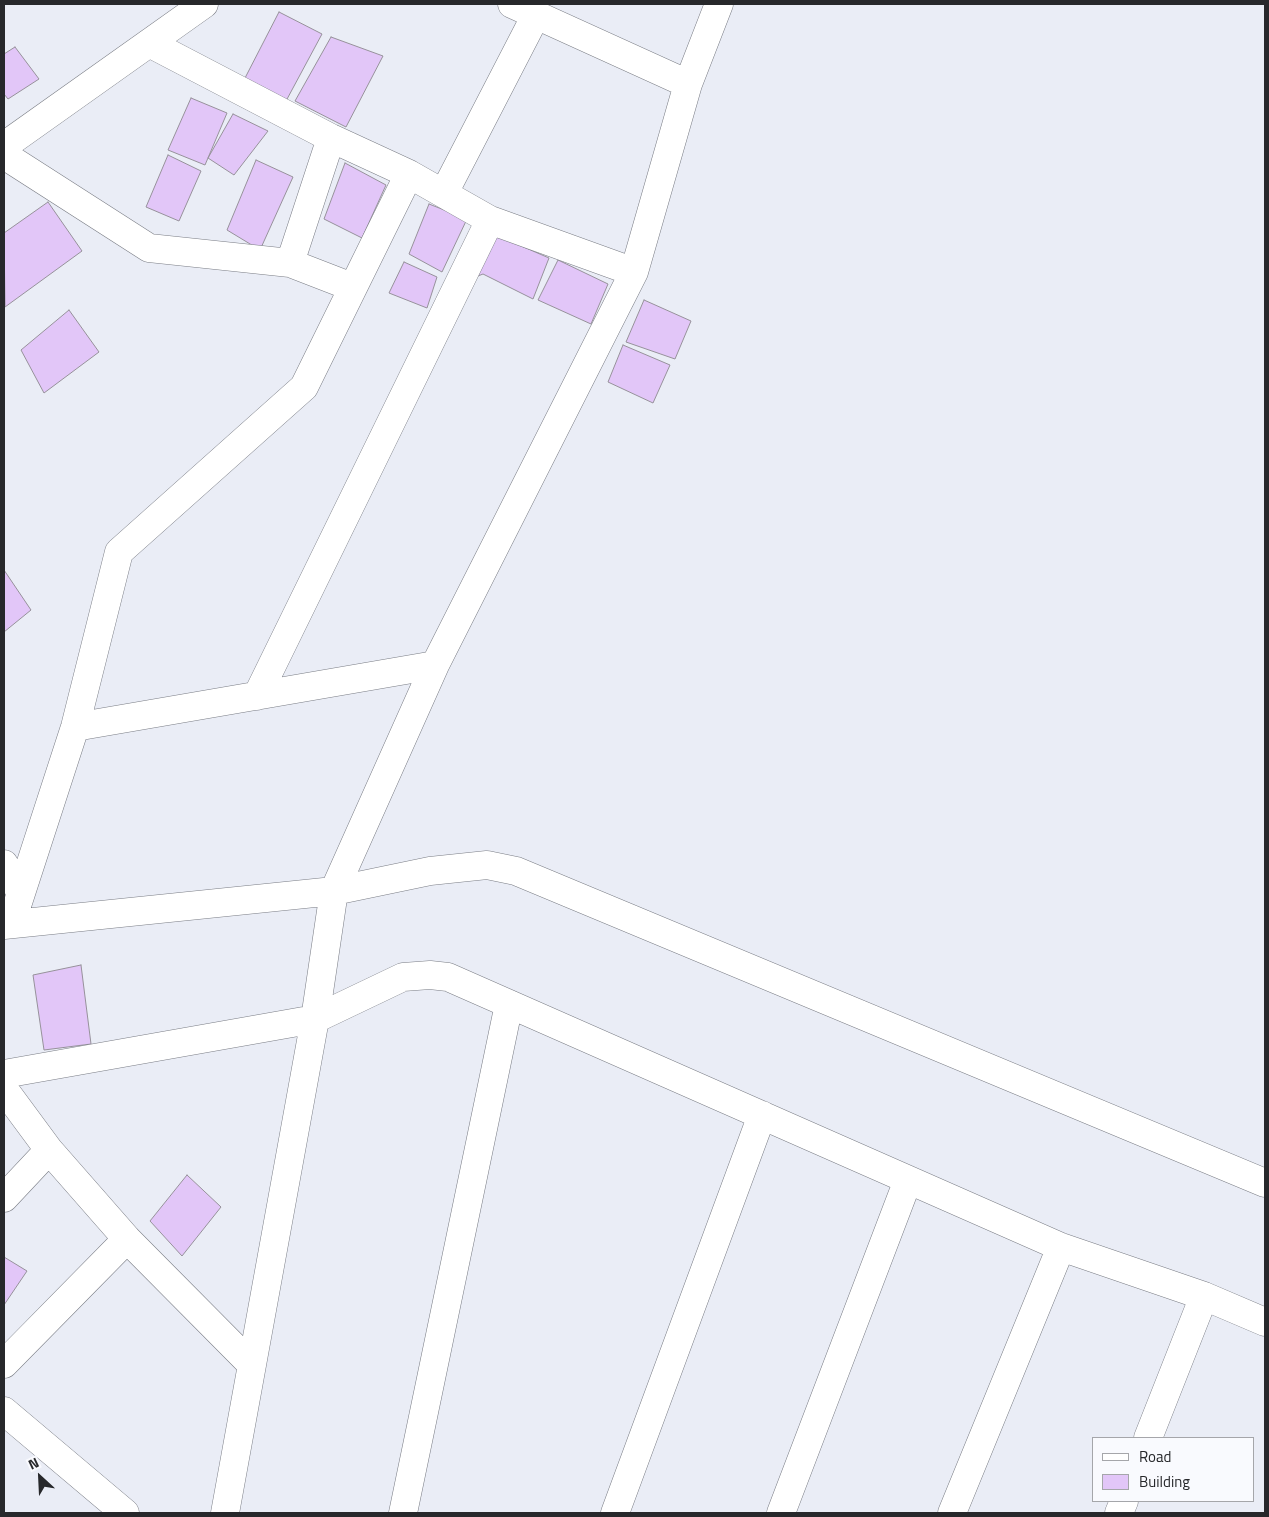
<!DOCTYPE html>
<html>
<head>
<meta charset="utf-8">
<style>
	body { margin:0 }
	#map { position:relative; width:1269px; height:1517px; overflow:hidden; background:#eaedf6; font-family:"Titillium Web",sans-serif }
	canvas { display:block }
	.frame { position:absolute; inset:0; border:5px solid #27282b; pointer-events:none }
	.legend { position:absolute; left:1092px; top:1437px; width:162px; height:65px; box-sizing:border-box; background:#f9fafe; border:1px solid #a5a6aa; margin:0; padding:6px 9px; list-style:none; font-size:15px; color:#27282b }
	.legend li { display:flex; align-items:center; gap:10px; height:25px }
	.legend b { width:25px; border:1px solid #a5a6aa }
	.north { position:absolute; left:15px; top:1452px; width:50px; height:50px; -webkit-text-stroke:4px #f9fafe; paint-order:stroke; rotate:335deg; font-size:14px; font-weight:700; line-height:20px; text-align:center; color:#27282b }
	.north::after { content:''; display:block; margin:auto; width:18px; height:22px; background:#27282b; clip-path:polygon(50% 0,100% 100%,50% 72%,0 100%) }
</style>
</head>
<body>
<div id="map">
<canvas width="1269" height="1517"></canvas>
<div class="frame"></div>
<ul class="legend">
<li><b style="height:6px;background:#fff"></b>Road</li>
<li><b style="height:14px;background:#e2c6f8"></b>Building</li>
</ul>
<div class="north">N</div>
</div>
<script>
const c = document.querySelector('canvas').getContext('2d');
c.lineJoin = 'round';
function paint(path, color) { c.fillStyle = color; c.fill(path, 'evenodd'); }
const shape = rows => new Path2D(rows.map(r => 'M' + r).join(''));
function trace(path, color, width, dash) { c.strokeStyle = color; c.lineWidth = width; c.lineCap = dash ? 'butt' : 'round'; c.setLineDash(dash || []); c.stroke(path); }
const building = shape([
	[279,12,322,34,286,101,245,78,279,12],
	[331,37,383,56,346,127,295,101,331,37],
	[15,47,39,79,8,99,4,94,4,54,15,47],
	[191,98,227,113,205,165,168,150,191,98],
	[233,114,268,131,234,175,208,158,233,114],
	[168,155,201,171,179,221,146,207,168,155],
	[256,160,293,177,260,250,227,230,256,160],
	[345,163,386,185,362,238,324,219,345,163],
	[48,202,82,251,5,307,4,233,48,202],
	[429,204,467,219,442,272,409,254,429,204],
	[496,235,549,258,533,299,483,274,478,276,496,235],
	[558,260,608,284,591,324,538,300,558,260],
	[404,262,437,277,427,308,389,293,404,262],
	[644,300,691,321,675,359,626,342,644,300],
	[69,310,99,352,44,393,21,350,69,310],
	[623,345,670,365,653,403,608,382,623,345],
	[4,570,31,610,4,632,4,570],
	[81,965,91,1044,44,1050,33,975,81,965],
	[187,1175,221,1207,182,1256,150,1221,187,1175],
	[4,1257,27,1271,4,1305,4,1257]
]);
const street = shape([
	[512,4,688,84],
	[149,43,331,138,409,174],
	[4,146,204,4],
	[4,155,149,248,290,263,352,287],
	[444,193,536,15],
	[290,263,331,138],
	[257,696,490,220],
	[75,727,435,665],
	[4,864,21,893],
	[11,924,75,727,119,552,304,387,409,174,490,220,634,272],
	[4,925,334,891,430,871,487,865,516,871,1265,1183],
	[4,1074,315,1019,403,977,430,975,448,977,1061,1247,1204,1296,1265,1322],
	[4,1089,49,1150,127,1239,252,1365],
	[4,1198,49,1150],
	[4,1364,127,1239],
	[1148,1438,1204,1296],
	[225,1513,315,1019,334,891,435,665,634,272,688,84,719,4],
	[403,1513,509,1004],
	[615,1513,762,1115],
	[781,1513,908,1180],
	[952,1513,1061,1247],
	[1119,1513,1124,1501]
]);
const secondary = shape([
	[4,1411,125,1513]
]);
paint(building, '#e2c6f8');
trace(building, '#96919a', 1);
trace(street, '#7a7d85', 29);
trace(secondary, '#7a7d85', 29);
trace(street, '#fff', 28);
trace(secondary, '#fff', 28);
</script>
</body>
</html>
